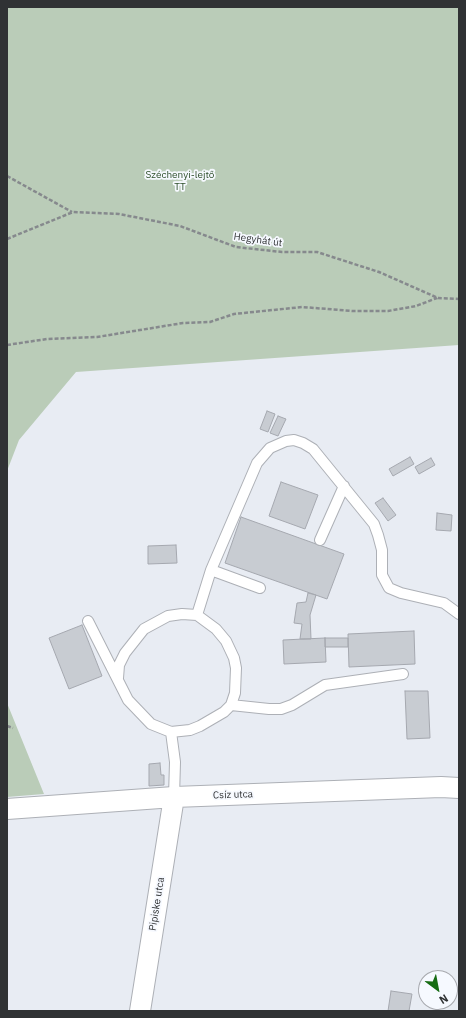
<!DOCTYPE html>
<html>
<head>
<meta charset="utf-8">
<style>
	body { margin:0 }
	#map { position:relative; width:466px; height:1018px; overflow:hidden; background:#e8ecf3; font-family:"IBM Plex Sans",sans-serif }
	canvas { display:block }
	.frame { position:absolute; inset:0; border:8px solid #303234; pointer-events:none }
	.north { position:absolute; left:418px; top:970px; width:40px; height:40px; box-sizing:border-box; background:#f6f9ff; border:1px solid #a7a9ae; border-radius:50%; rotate:148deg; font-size:11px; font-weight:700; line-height:16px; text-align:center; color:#303234 }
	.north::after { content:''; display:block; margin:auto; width:14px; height:18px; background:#176c14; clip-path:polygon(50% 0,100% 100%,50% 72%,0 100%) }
</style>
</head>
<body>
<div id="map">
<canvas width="466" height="1018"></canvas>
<div class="frame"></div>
<div class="north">N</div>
</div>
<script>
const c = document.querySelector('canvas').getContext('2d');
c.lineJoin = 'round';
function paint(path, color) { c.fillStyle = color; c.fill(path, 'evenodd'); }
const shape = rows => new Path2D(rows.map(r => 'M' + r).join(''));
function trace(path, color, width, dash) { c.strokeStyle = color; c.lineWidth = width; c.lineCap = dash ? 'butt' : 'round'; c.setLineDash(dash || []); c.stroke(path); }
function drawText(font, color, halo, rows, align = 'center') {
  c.font = font + ' "IBM Plex Sans",sans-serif'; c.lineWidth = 3.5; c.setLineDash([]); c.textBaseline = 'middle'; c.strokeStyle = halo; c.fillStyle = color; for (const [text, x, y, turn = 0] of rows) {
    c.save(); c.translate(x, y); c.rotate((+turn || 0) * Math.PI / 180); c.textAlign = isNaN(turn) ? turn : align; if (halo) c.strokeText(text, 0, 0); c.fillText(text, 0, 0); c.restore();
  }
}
const green = shape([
	[7,7,459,7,459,345,76,372,19,440,7,471],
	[7,703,44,794,7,797]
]);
const building = shape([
	[267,411,275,414,268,432,260,429,267,411],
	[278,416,286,419,278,436,270,433,278,416],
	[410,457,414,464,393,476,389,469,410,457],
	[431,458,435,465,419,474,415,467,431,458],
	[281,482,318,495,305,529,269,516,281,482],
	[383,498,396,515,388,521,375,503,383,498],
	[437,513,452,515,451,531,436,530,437,513],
	[241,517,344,554,327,599,225,563,241,517],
	[176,545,177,563,148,564,148,546,176,545],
	[308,593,316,595,310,615,311,639,300,639,302,624,294,623,297,603,306,602,308,593],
	[82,625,102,676,69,689,49,638,82,625],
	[414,631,415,664,349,667,348,634,414,631],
	[325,638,326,662,284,664,283,640,325,638],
	[325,638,348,638,348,647,325,647,325,638],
	[405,691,428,691,430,738,407,739,405,691],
	[160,763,161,775,164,775,164,785,149,786,149,764,160,763],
	[391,991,412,994,409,1011,388,1011,391,991]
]);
const path = shape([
	[7,176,72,212],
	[7,239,73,212,119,214,180,226,236,247,282,252,317,252,379,272,438,298,459,299],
	[7,345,47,339,97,337,183,323,210,322,234,314,302,307,353,311,388,311,416,306,437,298],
	[7,726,13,728]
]);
const lane = shape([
	[320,540,344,486],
	[211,570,260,588],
	[197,615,211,570,257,463,270,448,286,441,294,440,303,443,313,449,374,524,378,535,382,550,382,575,389,588,401,593,444,603,459,614],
	[88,621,128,700,151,724,171,732,190,730,200,726,224,712,231,705,235,693,236,668,234,658,226,641,216,629,197,615,182,614,168,616,144,629,125,653,119,665,118,678],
	[231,705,269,709,281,709,292,705,325,685,403,674],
	[171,732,175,762,174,797]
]);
const street = shape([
	[7,809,174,797,441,787,459,788],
	[140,1011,174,797]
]);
const parkNames = [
	["Széchenyi-lejtő",180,175],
	["TT",180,187]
];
const streetNames = [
	["Hegyhát út",258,240,8],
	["Csíz utca",233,795,-2],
	["Pipiske utca",157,904,-81]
];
paint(green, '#baccb8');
paint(building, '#c8ccd2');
trace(building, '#a5a8af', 1);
trace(lane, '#adb0b6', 12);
trace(street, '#adb0b6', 22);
trace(path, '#86898d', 2.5, [4, 2]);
trace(lane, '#fff', 10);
trace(street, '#fff', 20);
drawText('10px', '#2e4f2b', '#f6f9ff', parkNames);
drawText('10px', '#303234', '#f6f9ff', streetNames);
</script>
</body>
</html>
